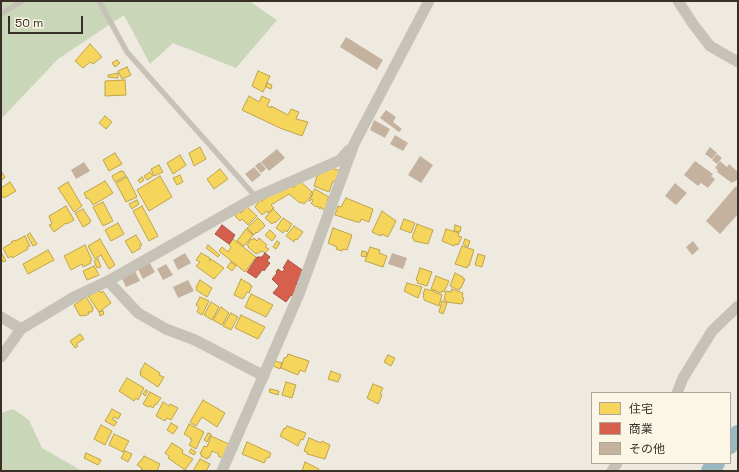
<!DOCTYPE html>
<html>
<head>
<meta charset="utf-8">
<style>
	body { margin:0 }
	#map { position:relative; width:739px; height:472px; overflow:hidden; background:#eeeadf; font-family:"Space Grotesk","Noto Sans JP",sans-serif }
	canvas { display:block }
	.frame { position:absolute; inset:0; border:2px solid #383026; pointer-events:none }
	.legend { position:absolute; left:591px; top:392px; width:140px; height:72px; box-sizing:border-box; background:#fbf6e6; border:1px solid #ada799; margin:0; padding:5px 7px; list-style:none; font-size:12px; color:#383026 }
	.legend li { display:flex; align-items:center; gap:8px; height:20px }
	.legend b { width:20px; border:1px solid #ada799 }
	.scale { position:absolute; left:8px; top:16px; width:75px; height:18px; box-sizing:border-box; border:2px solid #383026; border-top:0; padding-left:5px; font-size:12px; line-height:14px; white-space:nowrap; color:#383026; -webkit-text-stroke:3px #fbf6e6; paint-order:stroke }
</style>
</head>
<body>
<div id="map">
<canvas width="739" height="472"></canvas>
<div class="frame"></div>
<ul class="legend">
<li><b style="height:11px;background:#f6d55c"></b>住宅</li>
<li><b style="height:11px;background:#d6604d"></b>商業</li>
<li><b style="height:11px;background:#c4b29f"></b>その他</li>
</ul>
<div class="scale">50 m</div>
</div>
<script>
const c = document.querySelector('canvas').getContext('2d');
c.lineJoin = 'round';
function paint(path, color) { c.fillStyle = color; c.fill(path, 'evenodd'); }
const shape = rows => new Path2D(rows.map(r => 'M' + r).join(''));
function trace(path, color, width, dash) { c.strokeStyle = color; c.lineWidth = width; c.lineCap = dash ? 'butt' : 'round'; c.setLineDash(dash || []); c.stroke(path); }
const green = shape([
	[1,1,249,1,277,20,236,68,173,43,150,64,124,15,58,59,1,119],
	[13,409,29,420,42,448,82,471,1,471,1,413]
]);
const homes = shape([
	[90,44,102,57,93,64,90,62,83,68,75,61,90,44],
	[117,60,120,63,115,67,112,63,117,60],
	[127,67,131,75,122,79,118,71,127,67],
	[258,71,270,76,263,92,252,86,258,71],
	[118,73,118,78,108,77,108,75,118,73],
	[125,80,126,95,105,96,105,81,125,80],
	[267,83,272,85,271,89,266,87,267,83],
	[249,96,259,102,262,96,270,100,267,106,271,108,271,106,288,115,291,109,299,112,296,119,308,122,302,136,280,128,242,110,249,96],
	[105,116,112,122,106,129,99,123,105,116],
	[200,147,206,159,194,166,189,153,200,147],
	[115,153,122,164,109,171,103,160,115,153],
	[180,155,186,165,173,174,167,163,180,155],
	[159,165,163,172,154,176,151,169,159,165],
	[331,168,341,171,337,182,333,181,329,192,314,186,318,173,331,168],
	[220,169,228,179,214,189,207,179,220,169],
	[1,171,5,177,1,181,1,171],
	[121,171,122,172,123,171,126,176,115,182,112,176,121,171],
	[150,172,153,176,147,180,144,176,150,172],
	[180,175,183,182,177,185,173,178,180,175],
	[160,176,172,197,149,211,137,190,160,176],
	[127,177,137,197,126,202,116,183,127,177],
	[142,177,144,180,140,183,138,180,142,177],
	[105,181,113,193,93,205,90,200,88,198,87,199,84,193,105,181],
	[300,181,312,192,310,194,312,195,304,204,301,202,300,203,289,194,271,205,274,208,268,213,267,211,262,215,255,207,260,200,262,201,268,196,293,185,294,188,300,181],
	[10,182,16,191,4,198,1,195,1,188,10,182],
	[68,182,82,206,74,212,58,188,68,182],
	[315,189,329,197,327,200,331,203,324,210,320,207,320,209,317,206,316,207,311,203,313,201,312,199,310,201,309,201,313,194,312,193,315,189],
	[346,198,373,209,369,222,361,219,360,222,357,222,335,215,338,206,341,207,346,198],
	[137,200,139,204,132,209,129,204,137,200],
	[103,202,113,221,103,226,93,207,103,202],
	[66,206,74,220,67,224,66,223,54,232,49,225,52,224,49,216,66,206],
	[142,206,158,236,149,241,133,211,142,206],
	[247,207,257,216,248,225,242,219,240,221,235,216,239,211,241,213,247,207],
	[83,209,91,221,89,222,90,223,83,227,75,213,83,209],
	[273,209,281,217,275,223,274,222,272,224,265,218,273,209],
	[382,211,396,221,388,237,382,234,381,236,372,232,382,211],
	[258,218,264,224,264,225,265,226,257,233,256,232,254,235,247,228,258,218],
	[283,218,292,224,287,232,285,230,283,233,276,228,283,218],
	[404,219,415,223,411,233,400,229,404,219],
	[118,223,124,234,111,241,105,230,118,223],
	[417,224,433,230,428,244,414,241,414,239,412,238,417,224],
	[455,225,461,227,460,232,454,231,455,225],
	[294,226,303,232,297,240,295,239,294,242,286,236,294,226],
	[333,228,352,235,347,250,343,249,342,251,336,249,337,247,328,243,333,228],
	[246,229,253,235,244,246,237,241,246,229],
	[446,229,459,233,458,236,462,237,458,245,455,244,454,246,442,241,446,229],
	[270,230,276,236,272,241,265,235,270,230],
	[30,233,37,244,33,246,27,235,30,233],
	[136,235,142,245,139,246,141,248,132,253,125,241,136,235],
	[25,236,30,246,27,247,28,249,12,258,11,256,8,258,3,248,12,243,11,242,15,240,15,241,25,236],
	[254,238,257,241,259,238,267,245,265,247,269,249,265,253,262,251,256,254,248,247,249,247,247,245,251,239,253,240,254,238],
	[100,239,115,265,109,269,101,255,95,259,88,246,100,239],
	[233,239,256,257,245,272,219,251,222,247,228,252,231,247,229,245,233,239],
	[465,239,470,241,468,247,463,244,465,239],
	[277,241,280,243,276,249,273,247,277,241],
	[85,245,92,260,90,261,91,263,83,267,82,264,71,270,64,256,85,245],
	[208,245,220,255,218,257,206,248,208,245],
	[462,246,474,250,469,266,468,265,467,268,455,264,462,246],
	[370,247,380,250,379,253,387,256,383,267,365,261,370,247],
	[48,250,54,260,28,274,23,264,48,250],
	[362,251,367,252,366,257,361,256,362,251],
	[1,252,6,261,3,262,1,258,1,252],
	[201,253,210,258,209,260,210,261,211,259,224,268,214,279,196,266,200,262,196,260,201,253],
	[478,254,485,256,482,267,475,265,478,254],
	[98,259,101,267,97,268,94,261,98,259],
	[231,262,236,266,232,271,227,267,231,262],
	[94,266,99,275,87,280,83,271,94,266],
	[420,268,432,272,427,286,417,283,418,281,416,280,420,268],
	[455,273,463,277,463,279,465,279,461,288,460,288,459,290,450,286,455,273],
	[436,276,449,281,444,292,442,291,441,293,431,289,436,276],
	[241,279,250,284,250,285,252,286,249,293,247,292,243,299,234,295,241,279],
	[200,280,212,288,207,297,196,290,197,288,196,287,200,280],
	[407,283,422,287,418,298,404,291,407,283],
	[98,289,101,293,103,291,111,303,99,312,88,296,98,289],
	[425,289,434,291,434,292,442,295,439,306,424,300,424,298,423,297,424,294,423,294,425,289],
	[452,289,463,293,462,297,464,298,462,304,446,302,446,300,444,300,446,291,451,292,452,289],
	[251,294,273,305,266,317,245,307,251,294],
	[86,297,93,308,92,312,88,312,89,314,84,316,83,315,80,316,74,305,86,297],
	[200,297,209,301,202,315,197,312,199,307,196,305,200,297],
	[442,301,447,303,443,314,439,312,442,301],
	[211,302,219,307,212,320,204,315,211,302],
	[221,307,229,313,222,325,213,320,221,307],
	[103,311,104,314,100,316,99,312,103,311],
	[231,313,238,317,231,330,223,326,231,313],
	[241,315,265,327,258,339,235,328,241,315],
	[80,334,84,339,76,344,78,346,75,348,70,341,80,334],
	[288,354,309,361,305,372,300,370,298,375,281,368,284,358,287,357,288,354],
	[388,355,395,358,391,366,384,362,388,355],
	[275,361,282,363,280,369,273,366,275,361],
	[145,363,160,373,159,375,164,377,158,387,140,375,141,372,140,372,145,363],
	[331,371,341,375,338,382,328,379,331,371],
	[127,378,144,388,138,400,136,398,134,401,119,391,127,378],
	[286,382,296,385,292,398,282,395,286,382],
	[373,384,383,388,380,394,382,395,378,404,367,398,373,384],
	[270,389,279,391,278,395,269,392,270,389],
	[146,390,148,391,145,396,143,394,146,390],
	[150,392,161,398,156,405,155,404,153,408,150,406,148,407,143,404,150,392],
	[203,400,225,413,217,427,202,417,196,426,190,422,203,400],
	[163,402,169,406,170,404,178,408,171,420,167,418,165,421,156,416,163,402],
	[112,409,121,414,118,419,114,417,112,419,117,422,114,426,105,421,112,409],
	[171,423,178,427,173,434,167,430,171,423],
	[189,424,204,432,196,449,189,445,192,440,190,439,191,438,184,434,189,424],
	[101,425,112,431,105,445,94,439,101,425],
	[287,426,306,433,303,440,301,439,298,446,280,436,284,428,285,429,287,426],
	[208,433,211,434,207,442,204,440,208,433],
	[114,434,129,441,123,452,109,445,114,434],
	[211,436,229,444,223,458,218,456,219,454,212,451,209,458,208,457,207,459,201,456,202,455,200,454,204,446,207,447,211,436],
	[309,438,321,443,322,441,330,445,325,459,307,454,307,452,304,451,309,438],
	[247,442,271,453,269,458,267,457,264,463,242,454,247,442],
	[172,443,183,450,182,453,193,459,185,470,168,458,169,456,165,453,172,443],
	[191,449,196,452,194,455,189,452,191,449],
	[125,451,132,454,128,462,121,458,125,451],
	[86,453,101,460,98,465,84,458,86,453],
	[144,456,160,464,157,471,141,470,142,468,137,465,141,460,142,460,144,456],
	[200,459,210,464,206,471,193,471,200,459],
	[305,462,319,469,318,471,302,471,305,462]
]);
const shops = shape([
	[222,225,235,235,229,244,215,234,222,225],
	[265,253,270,257,267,261,270,263,264,271,263,269,256,278,247,272,257,257,262,257,265,253],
	[288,260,305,272,296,283,299,286,293,296,291,295,286,302,273,293,279,286,272,279,277,273,276,272,278,269,282,272,285,269,283,268,288,260]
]);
const river = shape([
	[730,445,738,434],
	[710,471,716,463]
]);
const building = shape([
	[346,37,383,60,377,70,340,47],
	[386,110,396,117,393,122,402,129,399,132,380,118],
	[374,120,390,129,385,138,370,130],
	[395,135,408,143,403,151,390,144],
	[710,147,717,153,712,159,705,154],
	[277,149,285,158,269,171,261,162],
	[717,154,722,158,717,164,712,160],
	[420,156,433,165,421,183,408,175],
	[695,161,713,174,711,176,715,179,708,188,701,183,698,186,684,175],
	[720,161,727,167,729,164,738,172,738,178,735,182,734,181,732,183,717,172,718,170,715,168],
	[84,162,90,171,76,179,71,170],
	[260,162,266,169,261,173,255,166],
	[254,167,261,175,252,182,245,174],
	[675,183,687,193,676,205,665,196],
	[736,186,738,188,738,214,720,234,706,221],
	[693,241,699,249,692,255,686,247],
	[185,253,191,263,178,270,173,260],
	[392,253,407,258,403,269,388,264],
	[149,262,155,272,143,279,138,269],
	[166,264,173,275,163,280,157,269],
	[135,271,140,281,126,287,122,278],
	[188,280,194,291,178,298,173,287]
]);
const lane = shape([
	[99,1,127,52,256,197],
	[1,14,22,1]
]);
const street = shape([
	[678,1,693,24,710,46,738,62],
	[108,281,138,313,166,329,195,340,264,376],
	[1,317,21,329],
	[1,357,21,329,74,297,108,281,256,197,340,160,349,150],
	[677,393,683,378,712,331,738,306],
	[222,471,299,294,354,144,429,1],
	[612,471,617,463]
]);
paint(green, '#c9d6b7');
paint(homes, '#f6d55c');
trace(homes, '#bda44c', 1);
paint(shops, '#d6604d');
trace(shops, '#a75241', 1);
trace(river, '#99b8c1', 18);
paint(building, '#c4b29f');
trace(lane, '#c6c2b8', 5.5);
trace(street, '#c6c2b8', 11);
</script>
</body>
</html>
